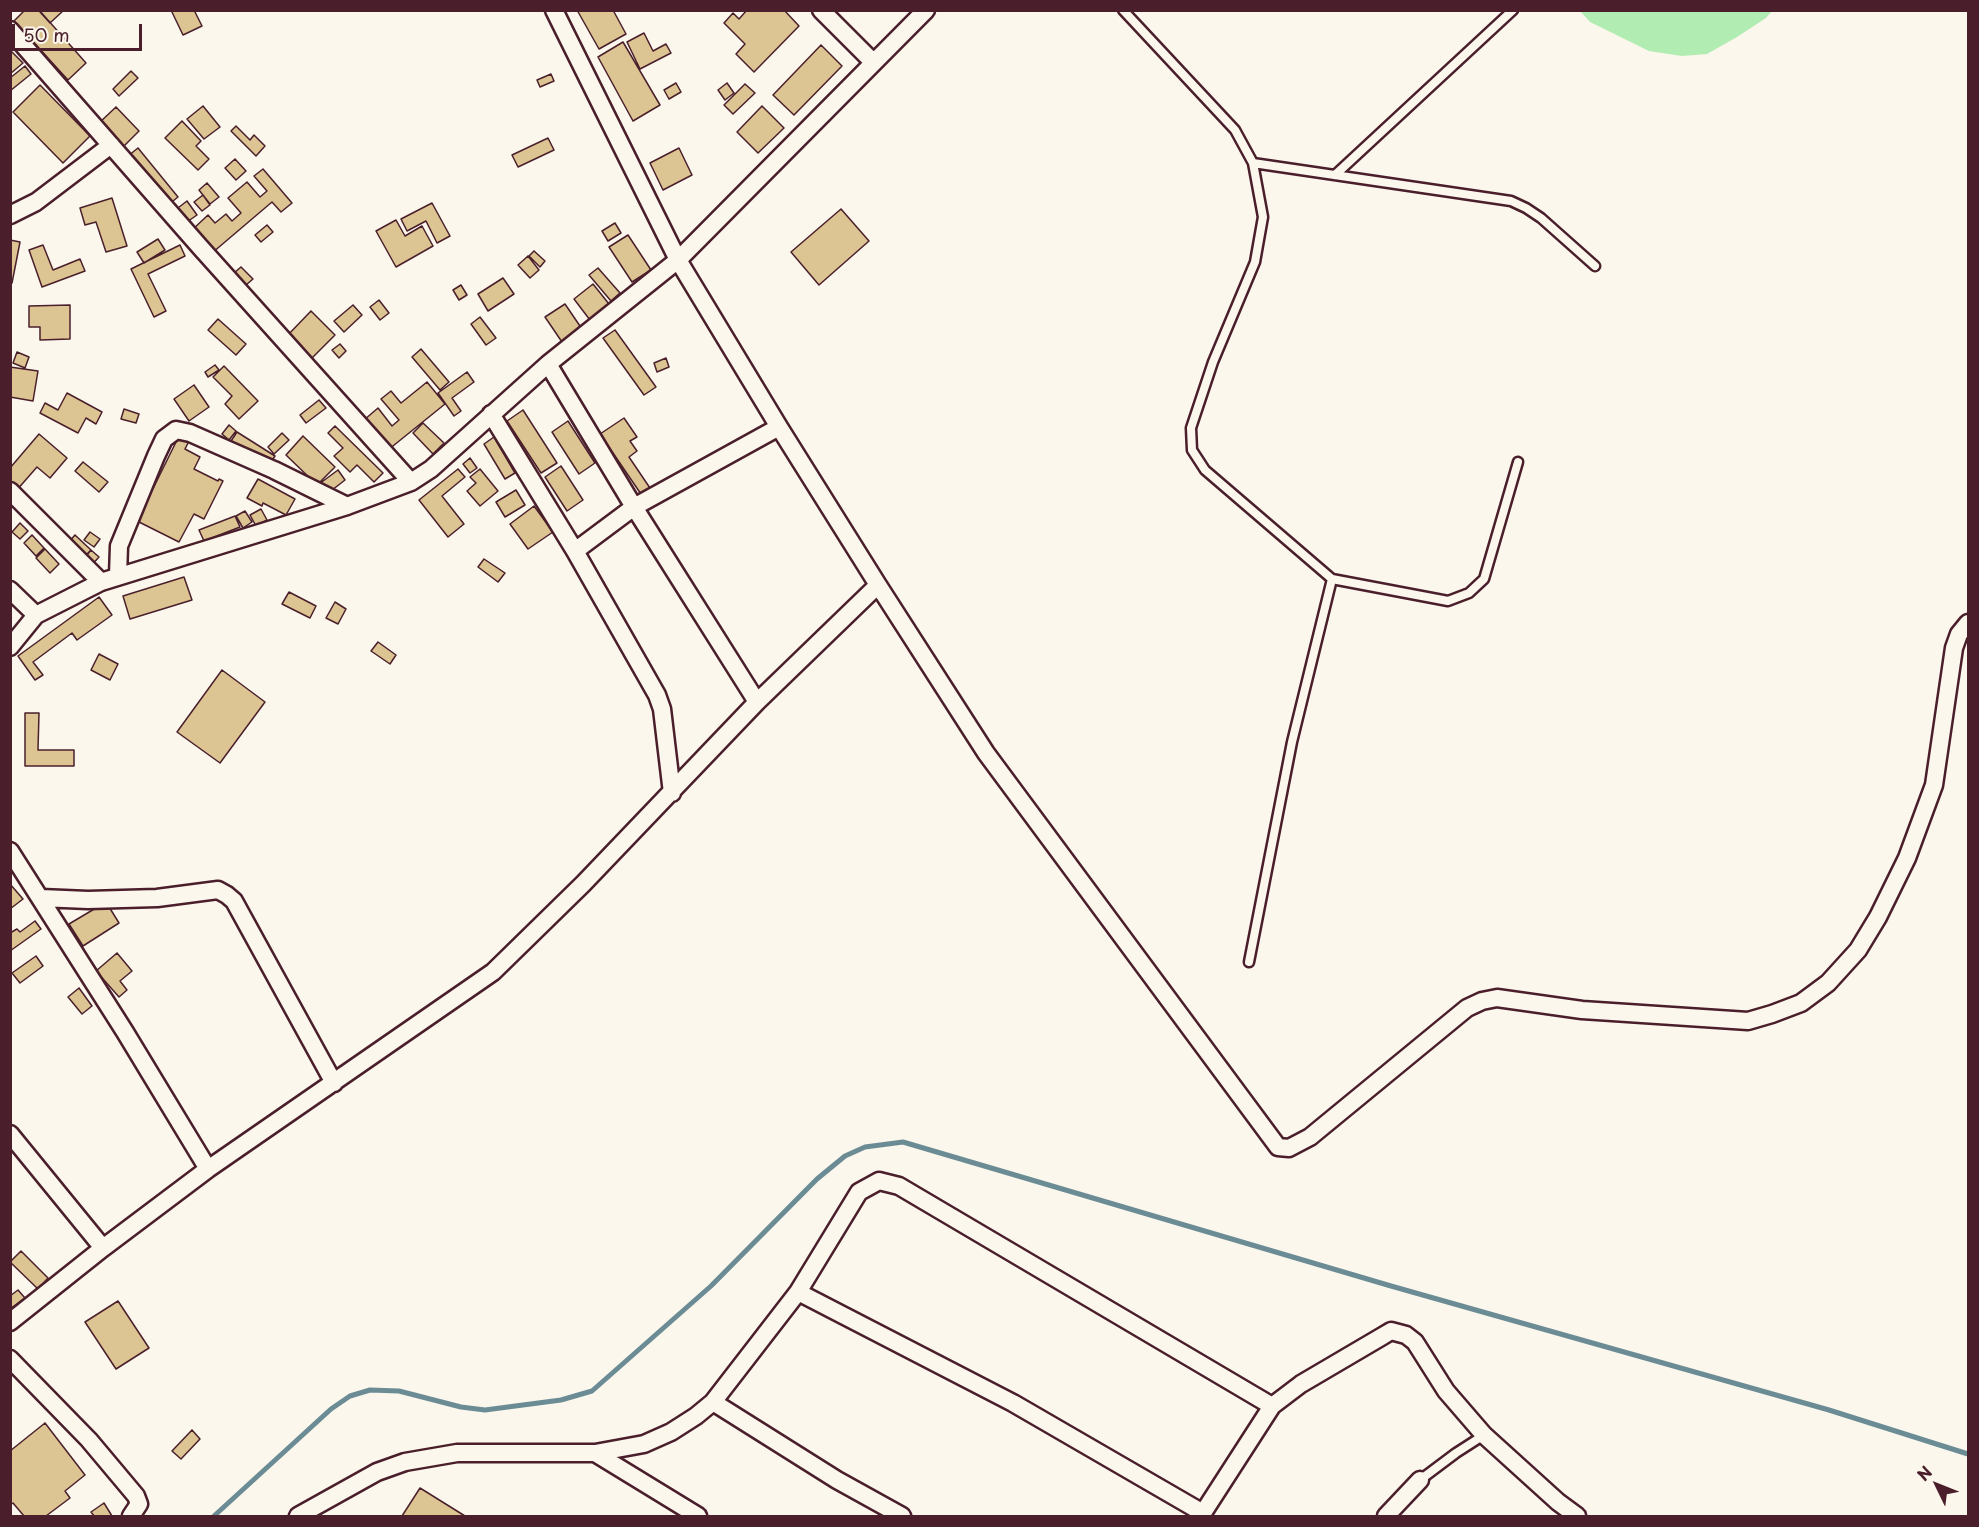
<!DOCTYPE html>
<html>
<head>
<meta charset="utf-8">
<style>
	body { margin:0 }
	#map { position:relative; width:1979px; height:1527px; overflow:hidden; background:#fbf7ec; font-family:"Playpen Sans",sans-serif }
	canvas { display:block }
	.frame { position:absolute; inset:0; border:12px solid #4a1f2b; pointer-events:none }
	.north { position:absolute; left:1907px; top:1455px; width:60px; height:60px; -webkit-text-stroke:4px #fbf7ec; paint-order:stroke; rotate:313deg; font-size:16px; font-weight:700; line-height:24px; text-align:center; color:#4a1f2b }
	.north::after { content:''; display:block; margin:auto; width:21px; height:27px; background:#4a1f2b; clip-path:polygon(50% 0,100% 100%,50% 72%,0 100%) }
	.scale { position:absolute; left:12px; top:24px; width:130px; height:27px; box-sizing:border-box; border:3px solid #4a1f2b; border-top:0; padding-left:8px; font-size:18px; line-height:21px; white-space:nowrap; color:#4a1f2b; -webkit-text-stroke:4px #fbf7ec; paint-order:stroke }
</style>
</head>
<body>
<div id="map">
<canvas width="1979" height="1527"></canvas>
<div class="frame"></div>
<div class="north">N</div>
<div class="scale">50 m</div>
</div>
<script>
const c = document.querySelector('canvas').getContext('2d');
c.lineJoin = 'round';
function paint(path, color) { c.fillStyle = color; c.fill(path, 'evenodd'); }
const shape = rows => new Path2D(rows.map(r => 'M' + r).join(''));
function trace(path, color, width, dash) { c.strokeStyle = color; c.lineWidth = width; c.lineCap = dash ? 'butt' : 'round'; c.setLineDash(dash || []); c.stroke(path); }
const green = shape([
	[1580,11,1772,11,1766,18,1737,37,1707,54,1682,56,1649,51,1590,22]
]);
const stream = shape([
	[214,1516,331,1409,350,1396,370,1390,399,1391,461,1407,485,1410,561,1400,592,1391,711,1286,817,1179,845,1156,865,1147,903,1142,1391,1286,1829,1410,1968,1454]
]);
const building = shape([
	[25,10,39,10,86,63,68,80,14,21,25,10],
	[42,10,64,10,50,23,40,12,42,10],
	[171,10,194,10,202,26,183,35,171,10],
	[577,10,613,10,626,34,599,49,577,10],
	[747,10,784,10,799,26,754,72,736,54,745,44,724,23,733,13,739,19,747,10],
	[644,33,653,51,666,44,671,53,640,69,627,42,644,33],
	[623,42,660,105,633,121,598,57,623,42],
	[821,45,842,66,794,115,773,95,821,45],
	[10,50,23,63,10,74,10,50],
	[25,66,31,74,10,91,10,78,25,66],
	[131,71,138,78,119,96,113,89,131,71],
	[551,74,554,81,540,87,537,80,551,74],
	[676,83,681,92,669,99,664,90,676,83],
	[727,83,734,93,725,100,718,90,727,83],
	[745,84,755,93,733,114,724,105,745,84],
	[40,85,90,136,63,163,13,112,40,85],
	[203,106,220,127,204,139,187,119,203,106],
	[762,106,784,128,758,153,737,132,762,106],
	[116,107,139,131,123,147,99,123,116,107],
	[182,121,201,141,196,146,209,159,198,170,165,138,182,121],
	[236,126,250,140,254,135,265,146,256,156,231,131,236,126],
	[548,138,554,150,518,167,512,155,548,138],
	[138,148,178,197,168,205,128,156,138,148],
	[679,148,692,175,663,190,650,163,679,148],
	[235,159,246,171,236,180,225,168,235,159],
	[263,169,292,203,281,212,272,202,212,253,192,230,208,215,215,223,226,214,232,221,241,213,228,198,247,182,260,197,267,191,254,176,263,169],
	[207,183,219,197,210,204,199,190,207,183],
	[203,195,210,205,202,211,194,202,203,195],
	[112,198,127,246,106,252,96,222,85,225,80,208,112,198],
	[187,201,197,215,184,224,174,211,187,201],
	[432,203,450,236,437,243,426,221,407,231,401,219,432,203],
	[841,209,869,241,819,285,791,252,841,209],
	[396,220,405,236,422,226,433,246,396,267,376,231,396,220],
	[615,223,621,233,608,241,602,231,615,223],
	[267,225,273,232,261,242,255,235,267,225],
	[628,235,651,270,632,282,609,247,628,235],
	[158,239,165,250,144,263,137,252,158,239],
	[10,240,20,242,12,283,10,283,10,240],
	[43,245,53,270,80,259,85,271,42,287,29,250,43,245],
	[180,245,185,256,148,274,166,311,154,317,131,269,180,245],
	[534,251,545,261,540,267,529,256,534,251],
	[528,256,539,270,530,278,518,265,528,256],
	[241,267,253,279,246,285,234,273,241,267],
	[598,268,620,293,611,301,589,275,598,268],
	[503,278,514,294,488,311,478,294,503,278],
	[593,284,609,304,590,320,574,299,593,284],
	[461,285,467,295,459,300,453,290,461,285],
	[379,300,389,313,380,320,370,307,379,300],
	[565,304,582,329,562,342,545,317,565,304],
	[70,305,70,339,40,340,40,327,29,327,29,306,70,305],
	[353,305,362,315,344,332,334,321,353,305],
	[311,311,335,335,309,361,286,337,311,311],
	[480,317,496,338,486,345,471,324,480,317],
	[218,319,246,344,236,355,208,330,218,319],
	[615,330,656,387,644,395,603,338,615,330],
	[340,344,346,351,339,358,332,350,340,344],
	[421,349,449,382,440,390,412,357,421,349],
	[17,352,29,357,25,368,13,363,17,352],
	[666,358,669,367,657,372,654,363,666,358],
	[215,365,219,370,208,377,205,372,215,365],
	[224,366,258,401,239,419,225,404,232,396,213,377,224,366],
	[10,367,38,371,33,401,10,397,10,367],
	[467,372,474,382,452,398,461,411,454,416,438,393,467,372],
	[427,382,445,404,388,450,364,420,378,408,392,426,399,420,381,399,391,391,401,403,427,382],
	[194,385,209,407,189,421,174,399,194,385],
	[67,393,102,412,96,424,86,418,78,433,40,413,45,403,58,410,67,393],
	[319,400,326,408,306,423,300,415,319,400],
	[124,409,139,414,136,423,121,419,124,409],
	[523,410,557,463,541,473,507,421,523,410],
	[624,418,637,437,630,441,637,451,629,457,652,491,643,497,600,434,624,418],
	[568,421,595,463,579,474,552,432,568,421],
	[423,423,444,443,433,454,413,433,423,423],
	[229,425,236,431,229,440,222,434,229,425],
	[335,426,383,473,374,482,357,465,350,472,334,456,343,448,328,433,335,426],
	[237,432,275,456,269,465,231,441,237,432],
	[282,433,289,440,274,454,268,447,282,433],
	[39,434,67,458,50,478,37,467,16,491,10,486,10,468,39,434],
	[180,434,190,439,185,449,200,457,194,469,218,481,219,479,223,481,204,519,194,514,179,542,137,521,180,434],
	[303,436,335,467,317,485,286,455,303,436],
	[494,437,515,473,505,479,484,444,494,437],
	[470,458,477,468,470,473,463,464,470,458],
	[83,462,108,482,99,492,75,471,83,462],
	[561,466,583,500,567,511,545,477,561,466],
	[458,469,465,477,442,496,464,524,448,537,419,500,458,469],
	[480,469,498,491,480,506,467,491,476,483,470,477,480,469],
	[338,470,345,480,327,494,319,484,338,470],
	[258,479,295,499,286,515,263,503,262,506,247,498,258,479],
	[516,490,525,505,505,517,496,502,516,490],
	[534,506,553,532,528,549,510,524,534,506],
	[261,509,267,520,256,526,250,515,261,509],
	[245,511,252,522,243,528,236,516,245,511],
	[235,516,240,527,204,541,199,530,235,516],
	[20,523,28,531,20,539,12,532,20,523],
	[90,532,100,539,94,547,84,540,90,532],
	[32,535,44,548,36,556,24,543,32,535],
	[75,535,91,550,82,559,67,544,75,535],
	[45,549,59,564,50,573,36,558,45,549],
	[91,550,99,557,90,567,83,560,91,550],
	[484,559,505,573,498,582,478,567,484,559],
	[184,577,192,600,130,619,123,596,184,577],
	[289,592,316,606,310,618,282,604,289,592],
	[99,597,112,615,77,640,72,633,33,662,43,675,35,680,18,656,99,597],
	[335,602,346,609,338,624,326,618,335,602],
	[378,642,396,655,390,664,371,651,378,642],
	[99,654,118,664,110,680,91,670,99,654],
	[222,670,265,702,220,763,177,732,222,670],
	[25,713,39,713,38,750,74,750,74,766,25,766,25,713],
	[10,884,23,899,10,909,10,884],
	[106,902,119,923,83,946,69,924,106,902],
	[35,921,41,929,10,951,10,933,17,929,20,932,35,921],
	[117,953,132,971,120,981,127,990,119,997,96,971,117,953],
	[36,956,43,966,20,983,12,973,36,956],
	[79,988,92,1006,82,1014,68,997,79,988],
	[21,1251,48,1278,38,1289,10,1262,21,1251],
	[18,1290,25,1298,10,1309,10,1296,18,1290],
	[118,1301,149,1348,116,1369,85,1322,118,1301],
	[45,1423,85,1475,65,1491,70,1498,46,1516,24,1516,13,1503,10,1505,10,1451,45,1423],
	[192,1430,200,1439,181,1459,172,1451,192,1430],
	[420,1488,465,1516,402,1516,420,1488],
	[104,1503,112,1516,94,1516,91,1512,104,1503]
]);
const lane = shape([
	[1123,10,1235,130,1253,163,1263,217,1255,262,1213,362,1191,428,1192,450,1205,470,1332,579,1448,601,1469,593,1484,579,1518,462],
	[1253,163,1511,201,1526,208,1541,218,1595,266],
	[1335,175,1513,10],
	[1249,962,1292,742,1332,579],
	[1420,1480,1456,1453,1484,1435]
]);
const street = shape([
	[554,10,678,260,779,427,878,585,986,753,1278,1147,1289,1148,1310,1137,1467,1008,1482,1001,1497,998,1582,1010,1748,1021,1772,1014,1801,1003,1828,983,1858,950,1878,917,1907,858,1934,785,1954,648,1959,634,1968,623],
	[821,10,873,62],
	[10,30,200,247,411,482],
	[10,215,36,202,111,145],
	[548,364,634,507,757,702],
	[491,414,575,551,657,695,662,709,672,793],
	[10,491,101,582],
	[575,551,634,507,779,427],
	[118,576,119,546,156,456,164,439,176,430,190,433,274,470,347,506],
	[10,590,36,615],
	[10,647,36,615,101,582,347,506,411,482,431,469,548,364,678,260,926,10],
	[10,851,125,1032,208,1169],
	[41,898,88,900,157,898,218,890,227,895,234,901,334,1083],
	[10,1134,103,1248],
	[798,1292,1013,1403,1203,1513],
	[10,1322,103,1248,208,1169,493,972,583,884,757,702,878,585],
	[10,1359,89,1440,136,1496,139,1504,131,1516],
	[713,1402,837,1480,902,1516],
	[595,1453,698,1516],
	[298,1516,377,1472,405,1462,457,1453,595,1453,644,1444,671,1432,696,1416,713,1402,798,1292,859,1192,879,1181,899,1186,1272,1406,1301,1384,1381,1337,1391,1331,1406,1335,1415,1342,1446,1391,1484,1435,1558,1502,1577,1516],
	[1201,1516,1272,1406],
	[1386,1516,1420,1480]
]);
paint(green, '#b1edb3');
trace(stream, '#6c8c95', 5);
paint(building, '#dcc493');
trace(building, '#4a1f2b', 1.5);
trace(lane, '#4a1f2b', 13);
trace(street, '#4a1f2b', 21);
trace(lane, '#fbf7ec', 8);
trace(street, '#fbf7ec', 16);
</script>
</body>
</html>
